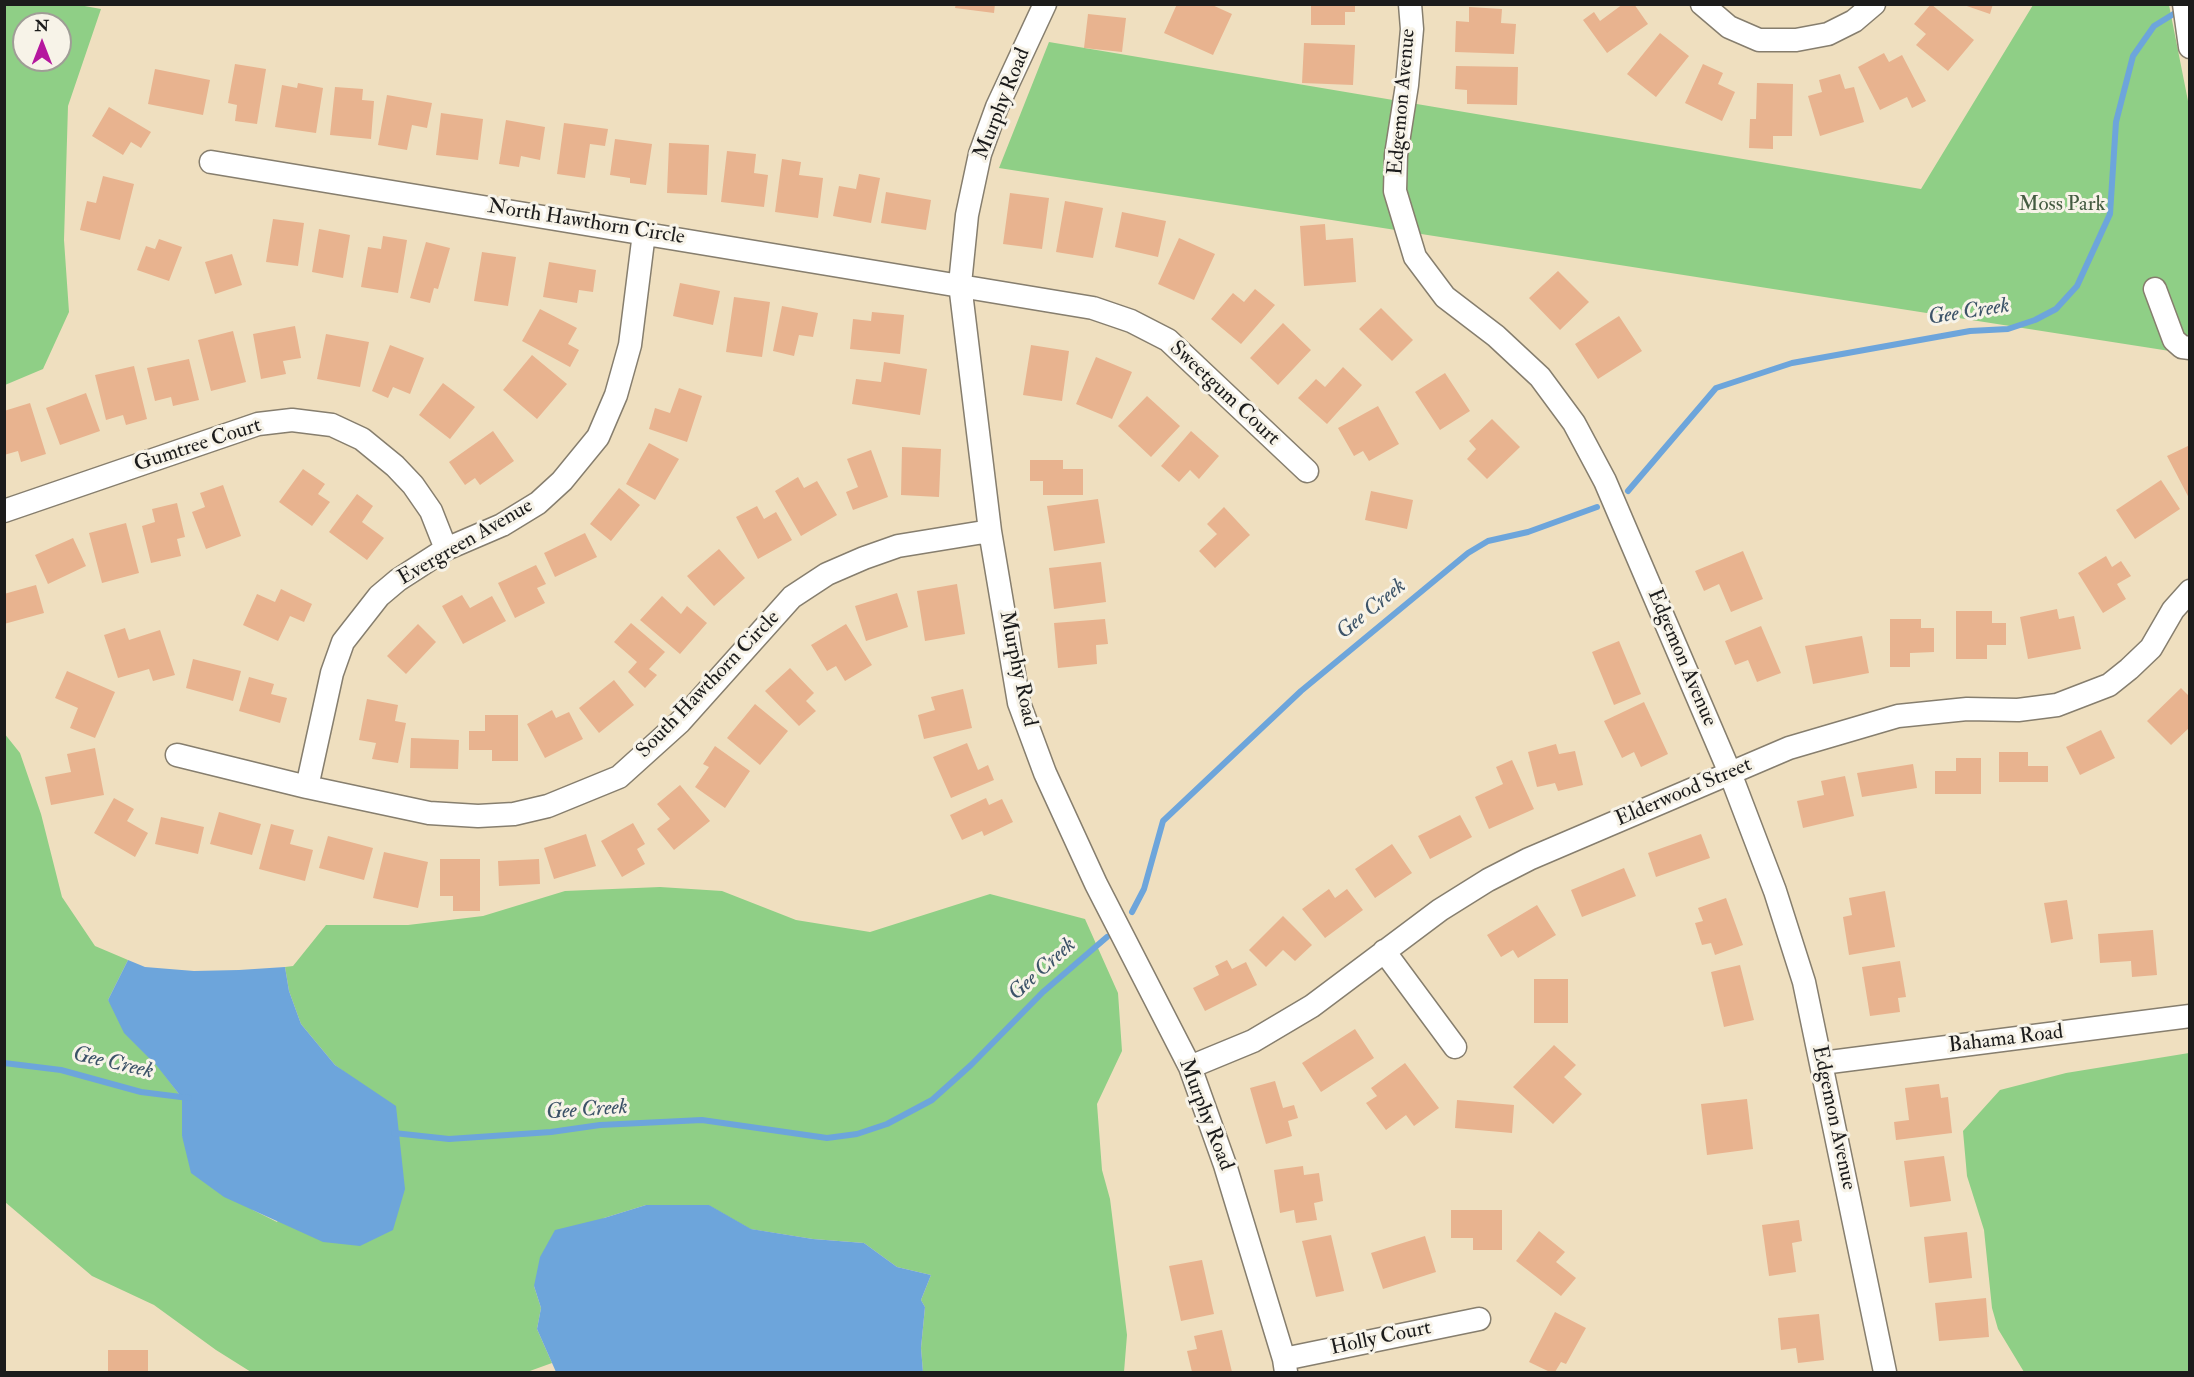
<!DOCTYPE html>
<html>
<head>
<meta charset="utf-8">
<style>
	body { margin:0 }
	#map { position:relative; width:2194px; height:1377px; overflow:hidden; background:#efdfbf; font-family:"IM FELL Double Pica",serif }
	canvas { display:block }
	.frame { position:absolute; inset:0; border:6px solid #1c1c1c; pointer-events:none }
	.north { position:absolute; left:12px; top:12px; width:60px; height:60px; box-sizing:border-box; background:#f7f3e8; border:2px solid #9f9d96; border-radius:50%; rotate:0deg; font-size:16px; font-weight:700; line-height:24px; text-align:center; color:#1c1c1c }
	.north::after { content:''; display:block; margin:auto; width:21px; height:27px; background:#b5179e; clip-path:polygon(50% 0,100% 100%,50% 72%,0 100%) }
</style>
</head>
<body>
<div id="map">
<canvas width="2194" height="1377"></canvas>
<div class="frame"></div>
<div class="north">N</div>
</div>
<script>
const c = document.querySelector('canvas').getContext('2d');
c.lineJoin = 'round';
function paint(path, color) { c.fillStyle = color; c.fill(path, 'evenodd'); }
const shape = rows => new Path2D(rows.map(r => 'M' + r).join(''));
function trace(path, color, width, dash) { c.strokeStyle = color; c.lineWidth = width; c.lineCap = dash ? 'butt' : 'round'; c.setLineDash(dash || []); c.stroke(path); }
function drawText(font, color, halo, rows, align = 'center') {
  c.font = font + ' "IM FELL Double Pica",serif'; c.lineWidth = 6; c.setLineDash([]); c.textBaseline = 'middle'; c.strokeStyle = halo; c.fillStyle = color; for (const [text, x, y, turn = 0] of rows) {
    c.save(); c.translate(x, y); c.rotate((+turn || 0) * Math.PI / 180); c.textAlign = isNaN(turn) ? turn : align; if (halo) c.strokeText(text, 0, 0); c.fillText(text, 0, 0); c.restore();
  }
}
const green = shape([
	[79,5,101,9,68,106,64,240,69,312,43,369,5,385,5,5],
	[24,24,60,24,60,60,24,60],
	[2033,5,2169,5,2189,106,2189,354,999,168,1049,42,1921,189],
	[4,733,20,753,41,814,62,897,95,946,128,960,108,1000,182,1098,182,1136,253,1210,277,1222,363,1086,335,1065,301,1024,289,991,285,967,293,966,326,925,408,925,483,916,565,891,660,887,722,891,796,920,870,932,990,894,1085,919,1118,993,1122,1051,1097,1104,1102,1170,1110,1199,1127,1335,1124,1372,923,1372,921,1348,925,1307,921,1300,931,1275,897,1267,864,1243,813,1239,750,1229,708,1205,646,1205,604,1218,534,1286,541,1308,537,1329,552,1363,527,1372,251,1372,216,1350,154,1305,92,1276,5,1202],
	[2189,1053,2189,1372,2024,1372,1998,1329,1992,1308,1984,1230,1967,1176,1963,1131,2000,1090,2066,1073]
]);
const water = shape([
	[128,960,145,967,194,971,239,970,285,967,289,991,301,1024,335,1065,396,1106,405,1189,393,1230,360,1246,323,1242,224,1197,191,1173,182,1136,182,1098,157,1066,124,1033,108,1000],
	[646,1205,709,1205,751,1229,813,1239,864,1243,897,1267,931,1275,921,1300,925,1307,921,1348,923,1372,556,1372,537,1329,541,1308,534,1286,540,1257,555,1230,604,1218]
]);
const stream = shape([
	[1628,491,1716,388,1792,363,1970,331,2008,329,2035,320,2056,309,2077,286,2110,214,2116,122,2133,56,2154,26,2180,10],
	[1132,912,1144,889,1163,821,1301,691,1468,553,1488,541,1528,532,1597,507],
	[4,1063,61,1070,141,1092,189,1098],
	[394,1133,449,1139,551,1132,600,1125,702,1120,827,1138,857,1134,887,1124,932,1100,971,1065,1043,992,1107,937]
]);
const building = shape([
	[956,4,995,4,994,13,955,8],
	[1177,4,1210,4,1232,14,1213,55,1164,33],
	[1311,4,1355,4,1355,12,1345,12,1345,25,1311,25],
	[1623,4,1634,4,1648,24,1607,53,1583,20,1594,12,1600,21],
	[1931,4,1974,40,1948,71,1916,45,1926,34,1914,24],
	[1961,4,1993,4,1990,14],
	[1469,7,1502,9,1501,23,1516,24,1514,54,1455,52,1456,21,1469,22],
	[1088,14,1126,18,1122,52,1084,48],
	[1660,33,1689,56,1656,97,1627,74],
	[1304,43,1355,45,1353,85,1302,83],
	[1884,53,1889,62,1902,55,1926,101,1912,108,1907,97,1880,110,1858,67],
	[235,64,266,69,257,124,235,121,237,105,228,103],
	[1703,64,1723,73,1718,84,1735,92,1722,121,1685,103],
	[1456,66,1518,67,1517,105,1467,104,1467,90,1455,89],
	[155,69,210,80,203,115,148,104],
	[1840,74,1845,89,1854,87,1864,122,1820,136,1808,96,1822,92,1819,80],
	[298,83,323,88,316,133,275,127,282,85,297,88],
	[1757,83,1793,84,1792,136,1773,136,1773,149,1749,148,1750,119,1756,119],
	[335,87,363,89,362,100,374,101,371,139,330,135],
	[387,95,432,103,427,128,412,125,407,150,378,145],
	[109,107,151,132,141,148,131,142,123,155,92,136],
	[441,113,483,119,478,160,436,155],
	[506,120,545,127,540,160,521,156,519,167,499,164],
	[564,123,608,129,605,146,590,144,585,178,557,174],
	[615,139,652,144,646,185,630,183,630,178,610,175],
	[669,143,709,145,707,195,667,193],
	[727,151,756,154,754,173,768,175,764,207,721,202],
	[782,159,801,162,799,175,823,178,818,218,775,212],
	[859,174,880,178,871,223,833,216,839,186,856,189],
	[103,176,134,184,120,240,80,230,87,201,96,203],
	[886,192,931,200,926,230,881,223],
	[1010,193,1049,198,1042,249,1003,244],
	[1065,201,1103,208,1093,258,1056,252],
	[1122,212,1166,221,1158,257,1115,247],
	[273,219,304,223,298,266,266,262],
	[1325,224,1326,240,1353,238,1356,282,1304,286,1300,226],
	[319,229,350,235,343,278,312,272],
	[383,236,407,240,398,293,361,287,368,247,381,249],
	[1179,238,1215,254,1194,300,1158,284],
	[159,239,182,247,169,281,137,270,146,246,155,249],
	[426,242,450,248,438,289,434,288,430,303,410,298],
	[482,252,516,257,508,306,474,301],
	[232,254,242,285,215,294,205,262],
	[549,262,596,270,593,292,579,290,577,303,543,297],
	[1558,271,1589,302,1560,330,1529,298],
	[680,283,720,291,713,325,673,316],
	[1255,289,1275,305,1241,344,1211,319,1233,293,1244,302],
	[734,297,770,302,762,357,726,352],
	[782,306,818,313,813,337,799,335,794,356,773,351],
	[1381,308,1413,340,1392,361,1359,329],
	[540,309,577,328,568,344,579,350,570,367,522,341],
	[872,312,904,315,900,354,850,349,853,319,871,321],
	[1619,316,1642,351,1598,379,1575,344],
	[1283,323,1311,350,1278,385,1250,358],
	[295,326,301,358,283,361,286,374,261,379,253,334],
	[233,331,246,382,211,391,198,340],
	[326,334,369,342,360,387,317,379],
	[390,345,424,358,410,394,393,387,388,398,372,391],
	[1031,345,1069,351,1062,401,1023,395],
	[532,355,567,384,537,419,503,390],
	[1096,357,1132,372,1112,419,1076,404],
	[189,359,199,400,173,406,171,397,155,401,147,368],
	[884,362,927,369,920,415,852,404,856,379,881,382],
	[134,366,147,419,126,425,123,415,106,420,95,375],
	[1343,367,1362,385,1327,424,1298,398,1316,379,1325,387],
	[1445,373,1470,411,1440,430,1415,392],
	[443,383,475,407,450,439,419,415],
	[679,388,702,396,687,442,649,429,655,408,670,413],
	[86,393,100,431,60,445,46,408],
	[1147,396,1180,426,1151,457,1118,426],
	[30,403,46,454,21,462,18,451,4,455,4,411],
	[1378,406,1399,444,1369,461,1363,451,1354,456,1338,428],
	[1492,419,1520,447,1487,479,1467,459,1476,449,1469,441],
	[493,431,514,461,480,485,475,478,465,485,449,462],
	[1191,431,1219,456,1199,479,1190,470,1179,482,1161,466],
	[649,443,679,459,655,500,626,484],
	[2190,445,2190,500,2167,456],
	[902,447,941,449,939,497,901,495],
	[871,450,888,497,853,510,846,492,858,487,847,459],
	[1030,460,1063,460,1063,469,1083,469,1083,495,1043,495,1043,481,1030,481],
	[303,469,325,484,318,494,330,502,312,526,279,502],
	[798,477,804,488,817,481,837,515,801,536,775,491],
	[2161,480,2180,509,2135,539,2116,510],
	[223,485,241,536,206,549,192,512,205,507,200,493],
	[619,488,640,505,611,541,590,524],
	[1371,491,1413,500,1407,529,1365,520],
	[357,494,373,506,362,522,384,538,367,560,329,532],
	[1098,499,1105,543,1054,551,1047,506],
	[177,503,185,537,177,539,181,556,151,563,142,526,155,522,152,509],
	[757,506,764,519,776,512,792,540,758,559,736,517],
	[1224,507,1250,535,1215,568,1199,551,1217,534,1207,524],
	[126,523,139,573,102,583,89,533],
	[585,533,597,557,555,577,544,553],
	[73,538,86,566,48,584,35,555],
	[719,549,745,578,714,606,687,576],
	[1743,551,1763,599,1731,612,1719,584,1704,591,1695,571],
	[2106,556,2112,567,2121,561,2131,576,2117,584,2126,599,2103,613,2078,573],
	[1101,562,1106,602,1054,609,1049,568],
	[536,565,546,584,537,588,545,603,515,618,498,583],
	[957,584,965,634,925,641,917,591],
	[36,585,44,613,4,624,4,594],
	[281,589,312,604,304,622,290,616,278,641,243,625,257,594,275,602],
	[897,593,908,627,866,641,855,606],
	[462,595,470,608,492,596,506,621,463,644,442,606],
	[662,596,681,614,687,606,707,623,680,654,640,620],
	[2057,609,2059,619,2074,616,2081,649,2028,659,2020,617],
	[1956,611,1992,611,1992,623,2006,623,2006,645,1987,645,1987,659,1956,659],
	[1105,619,1108,644,1096,645,1097,664,1058,668,1054,623],
	[1890,619,1921,619,1921,628,1934,628,1934,652,1910,653,1910,667,1890,667],
	[631,623,665,652,649,669,657,675,645,688,628,672,637,662,614,642],
	[418,624,436,642,406,674,387,656],
	[846,624,872,665,845,681,836,666,827,671,811,645],
	[1761,626,1781,673,1757,682,1748,660,1735,665,1725,641],
	[125,628,129,640,160,630,175,675,153,681,149,669,118,678,104,635],
	[1862,636,1869,673,1813,684,1805,646],
	[1619,641,1641,694,1614,705,1592,652],
	[193,659,241,671,233,701,186,688],
	[790,668,814,693,806,701,816,711,799,726,765,691],
	[67,671,115,692,95,738,70,728,78,708,55,698],
	[249,677,274,684,271,694,287,698,280,723,239,711],
	[614,680,634,705,599,733,579,708],
	[2181,688,2190,697,2190,727,2171,745,2147,721],
	[963,689,972,728,924,739,918,715,935,710,931,697],
	[367,699,398,705,395,721,406,723,398,763,372,759,376,743,359,740],
	[1644,702,1668,754,1641,767,1634,752,1622,758,1604,721],
	[755,704,788,731,760,765,727,738],
	[552,710,556,718,569,712,583,739,545,758,527,724],
	[485,715,518,715,518,761,492,761,492,750,469,750,469,731,485,731],
	[2101,730,2115,758,2080,775,2066,747],
	[411,738,459,740,458,769,410,768],
	[967,743,978,770,988,765,994,780,951,798,933,757],
	[1556,744,1559,754,1575,751,1583,785,1558,791,1555,783,1537,787,1528,752],
	[715,746,750,771,725,808,695,787,709,767,703,764],
	[95,748,104,795,51,805,45,777,71,772,67,754],
	[1999,752,2028,752,2028,766,2048,766,2048,782,1999,782],
	[1956,758,1981,758,1981,794,1935,794,1935,771,1956,771],
	[1512,760,1534,809,1489,829,1475,797,1503,784,1496,767],
	[1913,764,1917,788,1862,797,1857,773],
	[1845,776,1854,816,1803,828,1797,801,1824,795,1821,781],
	[680,785,710,821,674,850,657,829,670,819,657,804],
	[114,798,134,809,127,821,148,833,135,857,94,833],
	[986,798,989,805,1002,799,1013,822,984,836,982,831,962,840,950,815],
	[219,812,261,824,252,855,210,844],
	[1460,815,1472,837,1430,859,1418,836],
	[161,817,204,827,198,854,155,844],
	[633,823,645,844,637,849,645,864,622,877,601,841],
	[271,824,294,830,290,844,313,850,305,881,259,869],
	[586,834,596,866,554,879,544,848],
	[1701,834,1710,858,1656,877,1648,853],
	[328,836,373,848,364,880,319,868],
	[1392,844,1412,873,1375,898,1355,869],
	[384,852,428,862,418,908,373,898],
	[440,859,480,859,480,911,453,911,453,896,440,896],
	[539,859,540,884,499,886,498,861],
	[1624,868,1636,896,1582,917,1571,890],
	[1329,889,1335,898,1347,889,1363,910,1325,938,1302,909],
	[1885,891,1895,947,1849,955,1843,917,1852,915,1849,898],
	[1726,898,1743,945,1715,955,1711,943,1702,945,1695,923,1703,921,1698,908],
	[2067,900,2073,939,2051,943,2044,903],
	[1537,905,1556,935,1518,958,1513,950,1501,957,1487,935],
	[1283,916,1312,945,1295,961,1283,950,1266,967,1249,950],
	[2153,930,2157,975,2132,977,2131,961,2100,963,2098,934],
	[1227,960,1232,969,1246,962,1257,985,1205,1011,1193,988,1219,975,1215,966],
	[1900,961,1906,997,1898,998,1900,1012,1870,1016,1862,967],
	[1740,965,1754,1020,1724,1027,1711,972],
	[1534,979,1568,979,1568,1023,1534,1023],
	[1355,1029,1374,1058,1321,1092,1302,1063],
	[1554,1045,1576,1065,1564,1077,1582,1094,1553,1124,1513,1087],
	[1405,1063,1439,1108,1414,1126,1406,1115,1386,1130,1366,1103,1377,1096,1371,1088],
	[1275,1081,1283,1108,1294,1105,1298,1118,1288,1121,1292,1136,1266,1144,1250,1088],
	[1939,1084,1941,1098,1948,1097,1952,1133,1896,1140,1894,1122,1909,1120,1905,1088],
	[1747,1099,1753,1149,1707,1155,1701,1104],
	[1457,1100,1514,1105,1512,1133,1455,1128],
	[1944,1156,1951,1201,1910,1207,1904,1161],
	[1303,1166,1304,1175,1319,1173,1323,1201,1314,1203,1317,1220,1296,1223,1294,1210,1280,1213,1274,1170],
	[1451,1210,1502,1210,1502,1250,1473,1250,1473,1238,1451,1238],
	[1799,1220,1802,1241,1792,1243,1796,1272,1769,1276,1762,1225],
	[1539,1231,1565,1252,1556,1262,1576,1278,1561,1296,1516,1261],
	[1967,1232,1972,1278,1929,1283,1924,1237],
	[1331,1235,1344,1291,1316,1297,1302,1241],
	[1425,1236,1436,1272,1383,1289,1371,1253],
	[1202,1260,1214,1314,1181,1321,1169,1266],
	[1986,1298,1989,1337,1939,1341,1935,1303],
	[1555,1312,1586,1328,1566,1364,1561,1362,1555,1372,1550,1372,1529,1362],
	[1819,1314,1824,1360,1798,1363,1796,1348,1781,1350,1778,1318],
	[1222,1330,1232,1372,1192,1372,1187,1351,1197,1349,1194,1336],
	[108,1350,148,1350,148,1372,108,1372]
]);
const minor = shape([
	[1045,4,997,107,980,154,967,215,960,284,990,531,1019,703,1045,773,1096,884,1190,1067,1225,1165,1284,1359,1286,1372],
	[1410,4,1412,29,1407,85,1396,155,1395,191,1415,257,1445,297,1496,336,1540,377,1574,423,1605,481,1730,773,1775,891,1804,982,1885,1372],
	[1702,4,1729,27,1759,40,1796,40,1828,34,1854,21,1874,4],
	[2184,4,2190,47],
	[211,162,1093,308,1131,321,1168,340,1307,471],
	[2155,289,2174,340,2182,347,2190,348],
	[4,511,258,424,292,420,332,425,362,439,395,466,413,485,431,511,446,549],
	[177,755,307,787,429,813,478,816,514,814,548,806,619,777,680,722,792,597,827,574,864,558,898,546,990,531],
	[307,787,332,673,343,642,379,596,398,580,446,549,502,525,538,503,562,481,598,437,616,395,630,345,644,233],
	[1384,951,1455,1047],
	[1822,1063,2190,1016],
	[1190,1067,1253,1041,1312,1006,1440,910,1488,880,1529,859,1789,748,1898,716,1967,709,2018,710,2057,705,2109,685,2129,669,2151,648,2173,610,2190,591],
	[1284,1359,1479,1319]
]);
const streetNames = [
	["Edgemon Avenue",1403,102,-85],
	["Murphy Road",1003,104,-68],
	["North Hawthorn Circle",586,223,9],
	["Sweetgum Court",1224,394,43],
	["Gumtree Court",198,446,-18],
	["Evergreen Avenue",466,543,-30],
	["Edgemon Avenue",1681,658,67],
	["Murphy Road",1017,669,78],
	["South Hawthorn Circle",709,685,-46],
	["Elderwood Street",1684,793,-23],
	["Bahama Road",2006,1040,-7],
	["Murphy Road",1205,1115,69],
	["Edgemon Avenue",1833,1118,78],
	["Holly Court",1381,1339,-12]
];
const parkNames = [
	["Moss Park",2062,205]
];
const waterNames = [
	["Gee Creek",1969,313,-9],
	["Gee Creek",1372,610,-39],
	["Gee Creek",1043,970,-42],
	["Gee Creek",113,1064,13],
	["Gee Creek",587,1111,-4]
];
paint(green, '#8fcf86');
paint(water, '#6da5db');
trace(stream, '#6da5db', 6);
paint(building, '#e8b38f');
trace(minor, '#867e6e', 25);
trace(minor, '#fff', 22);
drawText('21px', '#1c1c1c', '#f7f3e8', streetNames);
drawText('21px', '#445b41', '#f7f3e8', parkNames);
drawText('italic 22px', '#3c5368', '#f7f3e8', waterNames);
</script>
</body>
</html>
